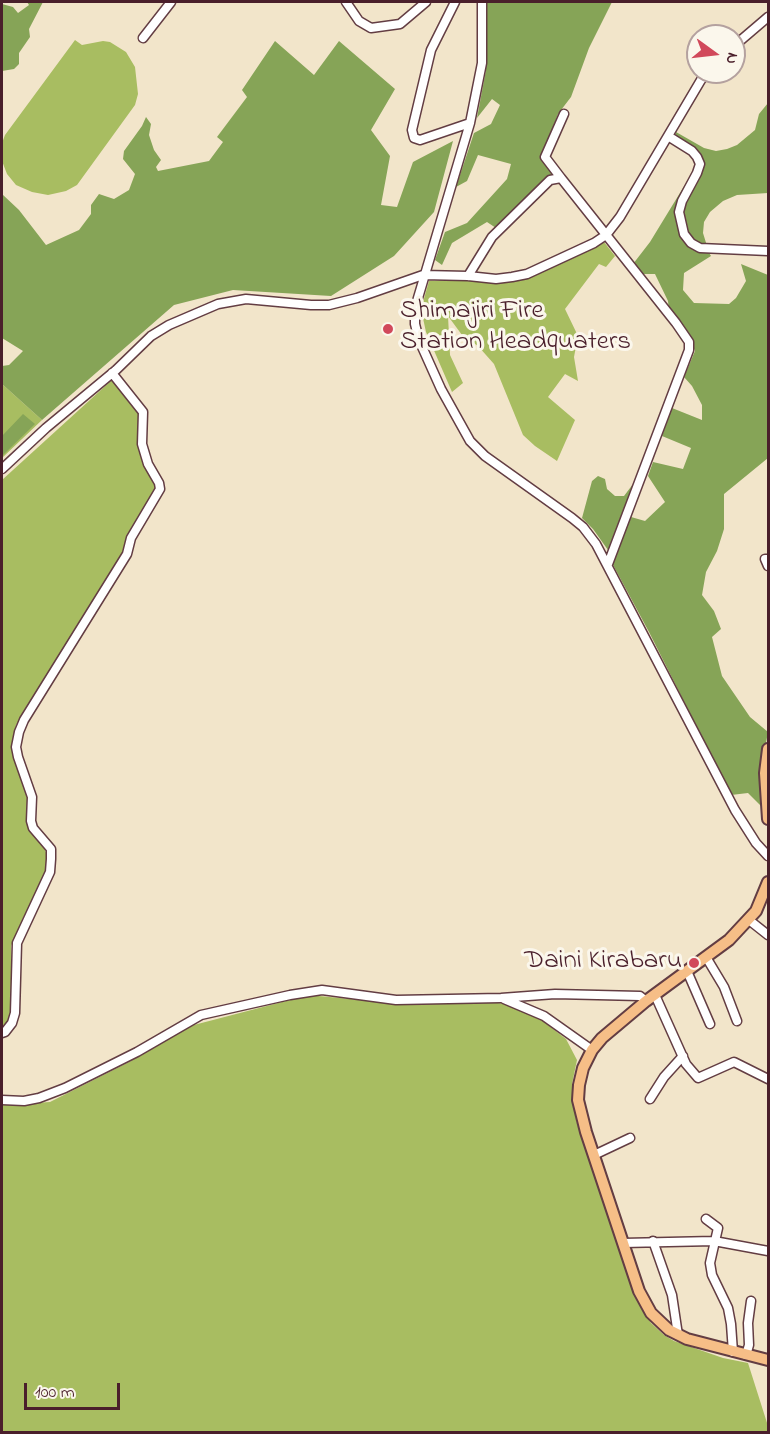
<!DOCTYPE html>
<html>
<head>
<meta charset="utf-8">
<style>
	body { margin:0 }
	#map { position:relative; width:770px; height:1434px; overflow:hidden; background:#f2e5ca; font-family:"Indie Flower",sans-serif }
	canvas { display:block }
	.frame { position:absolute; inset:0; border:3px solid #4a1f2b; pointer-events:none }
	.north { position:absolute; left:686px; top:24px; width:60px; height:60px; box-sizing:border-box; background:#fbf7ec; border:2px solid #b4a19f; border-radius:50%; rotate:105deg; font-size:16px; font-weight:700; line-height:24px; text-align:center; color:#4a1f2b }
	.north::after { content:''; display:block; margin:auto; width:21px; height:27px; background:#d1495b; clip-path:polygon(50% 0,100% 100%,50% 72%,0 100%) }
	.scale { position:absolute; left:24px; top:1383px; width:96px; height:27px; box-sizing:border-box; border:3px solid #4a1f2b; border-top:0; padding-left:8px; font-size:18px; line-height:21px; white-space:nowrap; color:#4a1f2b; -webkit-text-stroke:4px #fbf7ec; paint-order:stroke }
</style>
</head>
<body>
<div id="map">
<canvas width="770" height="1434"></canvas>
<div class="frame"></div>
<div class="north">N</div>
<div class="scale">100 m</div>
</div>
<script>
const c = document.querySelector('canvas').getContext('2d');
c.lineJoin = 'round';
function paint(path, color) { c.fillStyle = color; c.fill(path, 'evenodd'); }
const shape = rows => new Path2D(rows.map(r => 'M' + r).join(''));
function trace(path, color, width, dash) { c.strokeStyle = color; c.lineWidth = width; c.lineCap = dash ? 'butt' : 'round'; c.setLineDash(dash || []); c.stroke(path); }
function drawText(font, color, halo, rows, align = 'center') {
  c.font = font + ' "Indie Flower",sans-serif'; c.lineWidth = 6; c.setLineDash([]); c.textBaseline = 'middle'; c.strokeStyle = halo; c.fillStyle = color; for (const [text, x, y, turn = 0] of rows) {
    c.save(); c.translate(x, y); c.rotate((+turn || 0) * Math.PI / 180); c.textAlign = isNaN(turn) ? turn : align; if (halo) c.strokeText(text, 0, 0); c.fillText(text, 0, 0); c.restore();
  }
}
const green = shape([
	[75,40,82,45,103,41,110,42,126,52,135,67,138,94,135,105,77,185,66,191,48,195,32,192,16,185,7,174,2,161,2,143,5,135],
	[604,242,615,256,606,267,599,264,565,309,578,336,574,357,578,381,565,374,548,397,575,420,557,461,535,446,523,435,494,364,478,346,462,335,448,316,450,355,463,383,452,392,426,332,421,309,429,281,467,280,503,283,534,275],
	[113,379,140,412,137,434,144,461,158,488,126,548,62,655,16,725,12,749,30,795,28,828,42,843,48,857,45,875,23,918,11,946,13,996,9,1023,2,1029,2,480],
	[2,384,42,420,2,458],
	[309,995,401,1004,487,1002,508,1004,543,1021,566,1039,577,1060,572,1084,573,1105,577,1123,633,1292,640,1306,651,1323,664,1335,674,1341,723,1358,748,1363,768,1426,768,1432,2,1432,2,1105,50,1102,131,1061,190,1026]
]);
const forest = shape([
	[27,2,43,2,29,29,30,37,19,53,19,64,14,69,2,71,2,4,13,7,18,13,29,5],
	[485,2,612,2,589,48,571,97,558,114,541,158,553,174,496,228,487,222,452,243,442,265,435,260,445,232,467,223,507,179,511,164,478,155,467,181,456,187,474,133,491,124,500,105,492,99,477,118,486,70],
	[275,41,314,75,339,41,395,89,371,130,390,156,381,205,397,207,413,162,453,141,434,212,394,256,331,296,233,290,174,305,42,420,2,384,2,366,9,365,23,351,2,338,2,194,19,210,46,245,79,230,91,214,91,205,99,194,114,199,129,190,135,174,123,159,124,151,142,126,146,117,151,124,149,135,154,150,161,160,156,167,158,171,209,161,223,142,217,137,247,97,242,90],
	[768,103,768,193,737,195,723,201,710,212,704,222,703,233,707,246,699,246,688,235,681,213,703,161,696,151,675,136,676,132,704,148,716,151,727,149,737,145,755,130,759,114],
	[697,165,680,200,681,235,708,251,711,256,684,273,683,290,694,303,729,304,736,298,746,281,741,264,768,275,768,458,724,494,724,529,717,551,706,572,702,595,714,611,721,629,712,637,722,676,750,717,768,732,761,770,764,809,748,793,731,795,649,632,612,563,631,517,645,521,665,502,648,476,653,462,683,469,691,448,662,436,672,408,702,420,702,405,692,386,684,377,695,351,687,332,669,311,668,301,655,274,641,274,633,264,650,242],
	[23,414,35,424,2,456,2,436],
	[598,476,605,479,607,489,615,496,624,496,633,484,608,550,593,529,582,518,592,481]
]);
const minor = shape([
	[346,2,359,21,371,28,400,24,426,2],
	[455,2,431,50,412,130,414,138,420,140,470,123],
	[482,2,482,63,470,123,415,308,415,324,419,340,441,389,470,441,485,456,572,518,583,527,596,544,735,810,756,843,768,856],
	[143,38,171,2],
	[734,46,768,17],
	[668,136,692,151,697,157,700,164,697,173,682,201,679,212,684,234,691,243,700,248,768,251],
	[561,178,545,157,564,114],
	[468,276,492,237,550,180,561,178,676,323,689,342,689,350,608,564],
	[2,469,46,428,116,370,151,336,169,325,218,304,246,299,311,305,329,305,357,298,423,275,468,276,496,279,512,277,527,274,594,243,606,235,620,217,701,80,708,72],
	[768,559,765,559,768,566],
	[749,920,768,935],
	[706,957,724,987,737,1021],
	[687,971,710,1024],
	[655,995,686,1064,698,1078,734,1062,768,1079],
	[504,999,544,1016,592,1050],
	[2,1033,5,1032,12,1023,15,1013,17,943,50,872,51,859,51,849,33,828,31,821,32,797,18,757,16,747,19,732,24,720,127,554,131,538,160,489,159,483,148,464,142,444,143,412,112,373],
	[650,1099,664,1077,683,1056],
	[2,1100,24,1101,39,1098,65,1088,137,1052,201,1015,290,995,322,990,396,1000,501,998,555,994,640,996,646,1001],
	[594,1155,630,1138],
	[706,1219,718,1228,710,1263,712,1275,728,1308,731,1324,733,1352],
	[653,1241,672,1295,678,1335],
	[623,1243,714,1241,768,1251],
	[746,1355,749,1345,748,1323,751,1301]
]);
const major = shape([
	[768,749,765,773,768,819],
	[768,882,756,911,729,940,646,1001,602,1038,592,1050,583,1068,579,1085,578,1100,586,1132,639,1291,651,1313,669,1330,687,1339,768,1360]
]);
const markers = [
	[388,329,6,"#d1495b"],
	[694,963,6,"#d1495b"]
];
const poiNames = [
	["Shimajiri Fire",400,313],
	["Station Headquaters",400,344],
	["Daini Kirabaru",682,963,"right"]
];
paint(green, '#a8bd61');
paint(forest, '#86a457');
trace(minor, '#633d43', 11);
trace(major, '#633d43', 14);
trace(minor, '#fff', 8);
trace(major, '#f6be87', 10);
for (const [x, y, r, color] of markers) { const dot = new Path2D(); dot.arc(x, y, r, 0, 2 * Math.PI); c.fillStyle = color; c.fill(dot); trace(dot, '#fbf7ec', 2); }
drawText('27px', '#4a1f2b', '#fbf7ec', poiNames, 'left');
</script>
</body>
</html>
